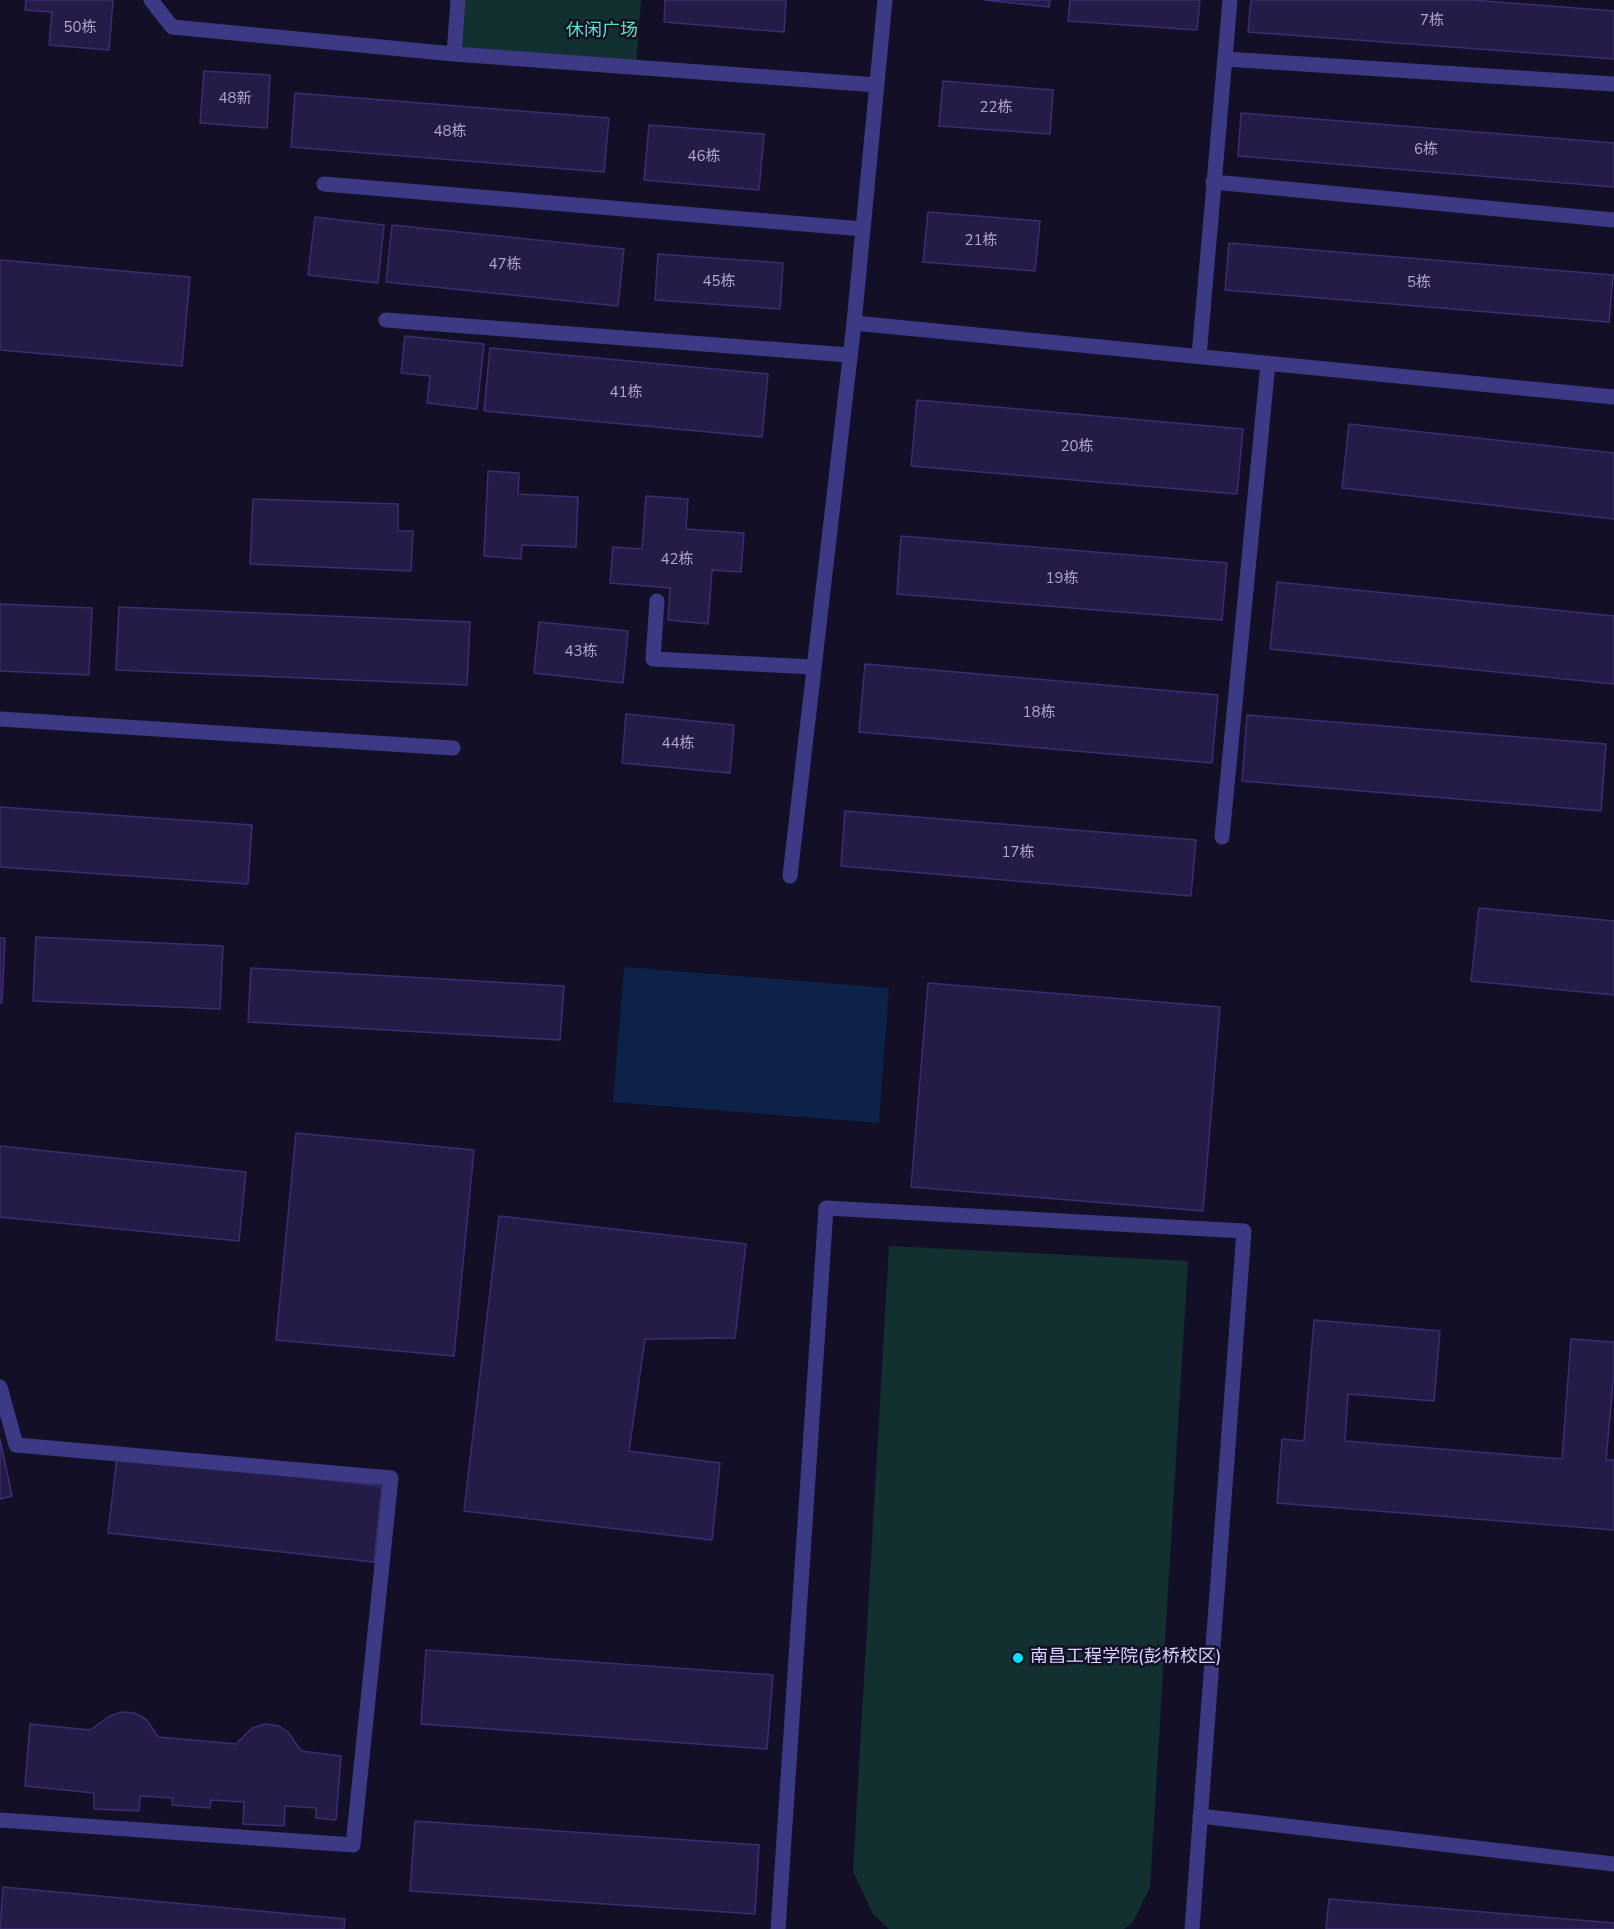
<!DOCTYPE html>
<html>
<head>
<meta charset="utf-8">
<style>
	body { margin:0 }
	canvas { display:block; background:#130f26 }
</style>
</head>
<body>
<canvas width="1614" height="1929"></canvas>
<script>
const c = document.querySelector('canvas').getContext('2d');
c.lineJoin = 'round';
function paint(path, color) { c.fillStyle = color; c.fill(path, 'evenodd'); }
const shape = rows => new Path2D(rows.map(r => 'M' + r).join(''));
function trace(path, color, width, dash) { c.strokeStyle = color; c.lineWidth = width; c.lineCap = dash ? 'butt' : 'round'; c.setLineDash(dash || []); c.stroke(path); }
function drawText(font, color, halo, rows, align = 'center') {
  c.font = font + ' "Nunito Sans","Noto Sans SC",sans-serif'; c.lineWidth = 5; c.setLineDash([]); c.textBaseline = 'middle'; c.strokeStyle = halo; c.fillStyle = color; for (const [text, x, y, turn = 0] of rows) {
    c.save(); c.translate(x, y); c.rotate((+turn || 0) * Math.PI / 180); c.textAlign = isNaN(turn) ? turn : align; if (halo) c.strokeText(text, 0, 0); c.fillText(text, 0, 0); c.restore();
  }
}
const green = shape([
	[458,0,641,0,636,67,454,54],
	[889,1246,1188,1261,1150,1887,1133,1922,1124,1929,889,1929,873,1914,853,1871]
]);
const water = shape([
	[624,967,889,988,879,1123,613,1102]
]);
const building = shape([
	[26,0,113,0,109,50,49,45,52,12,25,10,26,0],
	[665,0,786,0,784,32,664,22,665,0],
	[984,0,1050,0,1049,7,984,0],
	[1070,0,1200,0,1197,30,1068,21,1070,0],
	[1251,0,1472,0,1614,11,1614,59,1248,32,1251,0],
	[204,71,270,75,267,128,200,123,204,71],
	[943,81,1053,90,1050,134,939,126,943,81],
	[295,93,609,118,604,172,291,147,295,93],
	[1241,113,1614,143,1614,187,1238,156,1241,113],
	[649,125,764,134,759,190,644,180,649,125],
	[928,212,1040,221,1035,271,923,262,928,212],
	[315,217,384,225,378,283,308,275,315,217],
	[392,225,624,249,618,306,386,282,392,225],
	[1229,243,1613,275,1609,322,1225,290,1229,243],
	[658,254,783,263,780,309,655,300,658,254],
	[0,260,190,277,182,366,0,350,0,260],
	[405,336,484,344,477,409,427,403,430,376,401,373,405,336],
	[490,348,768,374,762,437,484,411,490,348],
	[917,400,1243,429,1237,494,911,466,917,400],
	[1349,424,1614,453,1614,519,1342,488,1349,424],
	[488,471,519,473,518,494,578,497,576,547,522,545,521,559,484,556,488,471],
	[646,496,688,499,686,529,744,533,741,572,712,570,708,624,668,620,670,588,610,583,613,547,642,549,646,496],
	[253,499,398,504,398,531,413,531,411,571,250,564,253,499],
	[901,536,1227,563,1222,620,897,594,901,536],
	[1277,582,1614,616,1614,684,1270,649,1277,582],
	[0,604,92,608,89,675,0,671,0,604],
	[119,607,470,622,467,685,116,670,119,607],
	[539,622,628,631,623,683,534,673,539,622],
	[865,664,1218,695,1212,763,859,732,865,664],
	[626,714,734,725,730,773,622,763,626,714],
	[1247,715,1606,744,1601,811,1242,781,1247,715],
	[0,807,252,825,248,884,0,867,0,807],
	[845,811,1196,840,1191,896,841,866,845,811],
	[1479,908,1614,921,1614,995,1471,981,1479,908],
	[36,937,223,946,220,1009,33,1001,36,937],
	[0,938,5,938,2,1003,0,1003,0,938],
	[251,968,564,986,560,1040,248,1022,251,968],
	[928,983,1220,1007,1203,1211,911,1187,928,983],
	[296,1133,474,1150,454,1356,276,1340,296,1133],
	[0,1146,246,1172,239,1241,0,1217,0,1146],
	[499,1216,746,1244,735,1338,645,1339,629,1451,720,1463,712,1540,464,1511,499,1216],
	[1314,1320,1440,1331,1434,1401,1348,1394,1345,1441,1562,1459,1571,1339,1614,1342,1614,1383,1613,1383,1606,1460,1614,1460,1614,1530,1277,1503,1282,1439,1304,1441,1314,1320],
	[0,1439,12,1496,0,1499,0,1439],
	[117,1456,382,1486,374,1562,108,1533,117,1456],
	[426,1650,773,1675,767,1749,421,1724,426,1650],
	[122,1712,134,1713,146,1719,158,1737,236,1744,252,1728,265,1724,279,1726,289,1733,301,1751,341,1756,336,1820,316,1818,316,1808,285,1806,284,1826,243,1824,244,1802,211,1800,210,1808,172,1805,173,1798,140,1796,139,1811,94,1809,94,1793,25,1786,30,1724,90,1730,110,1716,122,1712],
	[415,1821,759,1845,755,1914,410,1891,415,1821],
	[3,1887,345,1919,344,1929,0,1929,3,1887],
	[1329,1899,1614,1923,1614,1929,1326,1929,1329,1899]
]);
const minor = shape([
	[151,0,172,27,454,54],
	[458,0,454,54,877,85],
	[885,0,854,323,1614,397],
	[1225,59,1614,84],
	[1213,182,1614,220],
	[324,184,863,229],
	[386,320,849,355],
	[1199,356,1230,0],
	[657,601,653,659,813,667],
	[0,719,453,748],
	[1222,837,1268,363],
	[790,876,854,323],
	[0,1387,16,1445,391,1478,353,1845,0,1820],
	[1200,1816,1614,1864],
	[778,1929,826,1208,1244,1231,1192,1929]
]);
const markers = [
	[1018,1658,6,"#00e5ff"]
];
const numberNames = [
	["7栋",1432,21],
	["50栋",80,28],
	["48新",235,99],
	["22栋",996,108],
	["48栋",450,132],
	["6栋",1426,150],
	["46栋",704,157],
	["21栋",981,241],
	["47栋",505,265],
	["45栋",719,282],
	["5栋",1419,283],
	["41栋",626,393],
	["20栋",1077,447],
	["42栋",677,560],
	["19栋",1062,579],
	["43栋",581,652],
	["18栋",1039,713],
	["44栋",678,744],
	["17栋",1018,853]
];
const parkNames = [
	["休闲广场",602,32]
];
const poiNames = [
	["南昌工程学院(彭桥校区)",1030,1658]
];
paint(green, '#12302f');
paint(water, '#0c2248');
paint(building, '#241b47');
trace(building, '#3b2d73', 1.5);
trace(minor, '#3d3a85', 15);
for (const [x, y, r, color] of markers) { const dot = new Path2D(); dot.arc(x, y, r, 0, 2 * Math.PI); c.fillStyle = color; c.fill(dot); trace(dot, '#130f26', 2); }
drawText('15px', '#aca6d1', null, numberNames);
drawText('18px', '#5fe0c0', '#130f26', parkNames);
drawText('18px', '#d9d4ff', '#130f26', poiNames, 'left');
</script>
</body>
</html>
